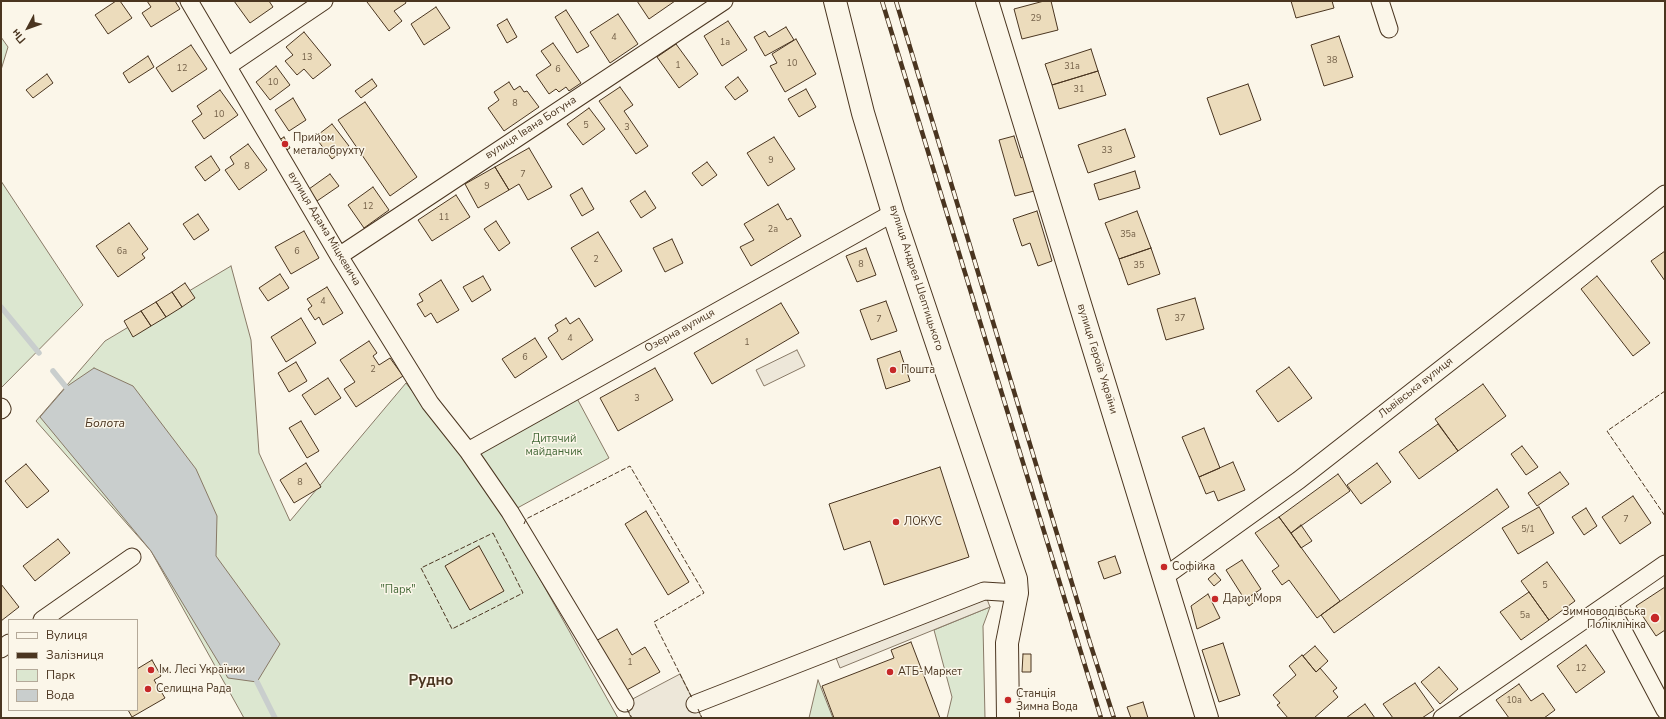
<!DOCTYPE html>
<html>
<head>
<meta charset="utf-8">
<style>
	body { margin:0 }
	#map { position:relative; width:1666px; height:719px; overflow:hidden; background:#fbf6e9; font-family:"Nunito Sans",sans-serif }
	canvas { display:block }
	.frame { position:absolute; inset:0; border:2px solid #4a3520; pointer-events:none }
	.legend { position:absolute; left:8px; top:619px; width:130px; height:92px; box-sizing:border-box; background:#fbf6e9; border:1px solid #b4a999; margin:0; padding:5px 7px; list-style:none; font-size:12px; color:#4a3520 }
	.legend li { display:flex; align-items:center; gap:8px; height:20px }
	.legend b { width:20px; border:1px solid #b4a999 }
	.north { position:absolute; left:8px; top:8px; width:40px; height:40px; -webkit-text-stroke:3px #fbf6e9; paint-order:stroke; rotate:229deg; font-size:11px; font-weight:700; line-height:16px; text-align:center; color:#4a3520 }
	.north::after { content:''; display:block; margin:auto; width:14px; height:18px; background:#4a3520; clip-path:polygon(50% 0,100% 100%,50% 72%,0 100%) }
</style>
</head>
<body>
<div id="map">
<canvas width="1666" height="719"></canvas>
<div class="frame"></div>
<ul class="legend">
<li><b style="height:5px;background:#fbf6e9"></b>Вулиця</li>
<li><b style="height:5px;background:#4a3520"></b>Залізниця</li>
<li><b style="height:11px;background:#dce7d0"></b>Парк</li>
<li><b style="height:11px;background:#c9cecd"></b>Вода</li>
</ul>
<div class="north">Пн</div>
</div>
<script>
const c = document.querySelector('canvas').getContext('2d');
c.lineJoin = 'round';
function paint(path, color) { c.fillStyle = color; c.fill(path, 'evenodd'); }
const shape = rows => new Path2D(rows.map(r => 'M' + r).join(''));
function trace(path, color, width, dash) { c.strokeStyle = color; c.lineWidth = width; c.lineCap = dash ? 'butt' : 'round'; c.setLineDash(dash || []); c.stroke(path); }
function drawText(font, color, halo, rows, align = 'center') {
  c.font = font + ' "Nunito Sans",sans-serif'; c.lineWidth = 3; c.setLineDash([]); c.textBaseline = 'middle'; c.strokeStyle = halo; c.fillStyle = color; for (const [text, x, y, turn = 0] of rows) {
    c.save(); c.translate(x, y); c.rotate((+turn || 0) * Math.PI / 180); c.textAlign = isNaN(turn) ? turn : align; if (halo) c.strokeText(text, 0, 0); c.fillText(text, 0, 0); c.restore();
  }
}
const green = shape([
	[1,37,8,47,1,70,1,37],
	[1,181,83,305,1,388,1,181],
	[231,266,251,340,259,453,290,521,406,383,474,472,522,547,618,718,244,718,151,551,36,421,105,341,231,266],
	[573,391,609,458,510,512,468,451,573,391],
	[990,607,983,626,985,718,947,718,952,697,934,630,990,607],
	[818,680,833,718,809,718,818,680]
]);
const parking = shape([
	[797,350,805,366,764,386,756,370,797,350],
	[984,591,990,607,840,668,833,650,984,591],
	[680,674,702,718,631,718,625,703,680,674]
]);
const water = shape([
	[94,368,133,386,196,469,217,516,216,556,280,644,257,682,228,678,151,551,40,417,66,387,94,368]
]);
const stream = shape([
	[1,307,39,353],
	[53,371,66,387],
	[257,682,275,718]
]);
const building = shape([
	[116,1,120,1,132,18,108,34,95,15,116,1],
	[147,1,175,1,180,9,151,27,142,13,151,7,147,1],
	[234,1,269,1,273,7,250,23,234,1],
	[369,1,405,1,406,3,394,11,402,21,389,31,367,2,369,1],
	[637,1,675,1,649,19,637,1],
	[1044,1,1051,1,1058,30,1022,39,1014,9,1044,1],
	[1291,1,1332,1,1334,8,1296,18,1291,1],
	[436,7,450,28,424,45,411,24,436,7],
	[566,10,589,46,577,53,555,17,566,10],
	[618,14,638,44,610,63,590,32,618,14],
	[507,19,517,37,507,43,497,25,507,19],
	[728,21,747,50,722,66,704,36,728,21],
	[786,27,794,40,765,56,754,37,765,31,769,37,786,27],
	[304,32,331,65,313,79,304,69,297,75,285,61,293,55,286,47,304,32],
	[1339,36,1353,77,1324,86,1311,45,1339,36],
	[796,39,816,74,785,92,770,66,777,63,772,54,796,39],
	[553,43,581,83,569,91,566,87,559,92,556,89,549,94,536,75,551,65,541,51,553,43],
	[676,44,698,74,679,88,657,57,676,44],
	[191,45,207,69,172,92,156,68,191,45],
	[1091,49,1098,71,1052,85,1045,64,1091,49],
	[148,56,154,67,129,83,123,73,148,56],
	[276,66,290,85,270,100,256,82,276,66],
	[1098,71,1106,95,1059,109,1052,85,1098,71],
	[47,74,53,83,33,98,26,90,47,74],
	[738,77,748,91,735,100,725,87,738,77],
	[372,79,377,86,361,98,355,91,372,79],
	[509,82,514,90,520,86,524,92,527,91,539,107,504,131,488,108,499,100,494,92,509,82],
	[1248,84,1261,120,1220,135,1207,98,1248,84],
	[620,87,633,105,624,111,648,146,636,154,599,101,620,87],
	[806,89,816,107,799,117,788,99,806,89],
	[220,90,238,115,204,139,192,121,202,114,197,106,220,90],
	[293,98,306,120,289,131,275,110,293,98],
	[365,102,417,177,390,196,338,120,365,102],
	[589,108,605,129,583,145,567,124,589,108],
	[332,124,349,146,332,159,315,137,332,124],
	[1125,129,1135,157,1088,173,1078,145,1125,129],
	[1014,136,1021,158,1024,156,1034,191,1015,196,999,140,1014,136],
	[284,137,290,148,285,151,279,140,284,137],
	[774,137,795,169,768,186,747,153,774,137],
	[248,144,267,170,239,190,225,170,234,164,230,157,248,144],
	[529,148,552,187,528,200,519,184,509,190,495,167,529,148],
	[211,156,220,170,205,181,195,167,211,156],
	[707,162,717,175,702,186,692,173,707,162],
	[495,167,509,190,478,208,465,184,495,167],
	[1135,171,1140,188,1099,200,1094,184,1135,171],
	[330,174,339,186,317,201,309,189,330,174],
	[373,187,389,210,364,228,348,205,373,187],
	[582,188,594,209,582,216,570,195,582,188],
	[645,191,656,208,641,218,630,201,645,191],
	[456,195,470,217,432,241,418,220,456,195],
	[778,204,787,220,791,218,801,236,751,266,740,247,754,240,744,224,778,204],
	[1037,211,1052,261,1038,266,1030,243,1022,246,1013,219,1037,211],
	[1137,211,1151,248,1119,259,1105,223,1137,211],
	[198,214,209,230,194,240,183,224,198,214],
	[496,221,510,243,499,251,484,229,496,221],
	[129,223,148,249,142,254,145,258,118,277,96,246,129,223],
	[304,231,319,258,291,274,275,247,304,231],
	[598,232,622,271,595,287,571,248,598,232],
	[672,239,683,263,665,272,653,248,672,239],
	[866,248,876,275,857,282,846,256,866,248],
	[1151,248,1160,274,1128,285,1119,259,1151,248],
	[1665,251,1665,281,1651,261,1665,251],
	[280,274,289,288,268,301,259,288,280,274],
	[483,276,491,290,472,302,463,287,483,276],
	[1597,276,1650,343,1633,356,1581,289,1597,276],
	[441,280,459,310,437,323,431,313,425,317,417,304,423,301,419,294,441,280],
	[185,283,195,298,182,307,172,292,185,283],
	[327,287,343,313,323,325,319,317,315,320,308,309,312,306,307,299,327,287],
	[172,292,182,307,166,317,156,302,172,292],
	[1195,298,1204,329,1166,340,1157,309,1195,298],
	[886,301,897,331,871,340,860,310,886,301],
	[156,302,166,317,151,326,141,311,156,302],
	[781,303,799,333,712,384,694,353,781,303],
	[141,311,151,326,133,337,124,321,141,311],
	[301,318,316,343,286,362,271,337,301,318],
	[566,318,570,324,579,318,593,340,562,360,548,338,558,331,555,325,566,318],
	[535,338,547,357,515,378,502,359,535,338],
	[369,341,377,353,373,356,379,365,390,358,403,376,356,407,344,389,355,382,340,360,369,341],
	[900,351,910,381,886,389,877,359,900,351],
	[296,362,307,381,289,392,278,373,296,362],
	[1289,367,1312,398,1278,422,1256,391,1289,367],
	[655,368,673,400,618,431,600,398,655,368],
	[328,378,341,398,315,415,302,395,328,378],
	[1483,384,1506,416,1458,451,1435,419,1483,384],
	[301,421,319,451,307,458,289,428,301,421],
	[1438,424,1458,451,1419,479,1399,452,1438,424],
	[1204,428,1220,468,1199,477,1182,437,1204,428],
	[1522,446,1538,467,1526,475,1511,454,1522,446],
	[1233,462,1245,490,1218,501,1214,491,1206,494,1199,477,1233,462],
	[306,463,321,487,294,503,280,480,306,463],
	[1377,463,1391,482,1361,504,1347,485,1377,463],
	[26,464,49,491,27,508,5,481,26,464],
	[940,467,969,557,884,585,870,541,844,550,829,504,940,467],
	[1560,472,1569,484,1537,506,1528,493,1560,472],
	[1338,474,1350,491,1291,533,1279,517,1338,474],
	[1497,489,1509,507,1334,633,1321,615,1497,489],
	[1633,496,1651,523,1620,544,1602,517,1633,496],
	[1539,507,1554,533,1518,554,1502,528,1539,507],
	[1586,508,1597,526,1584,535,1572,517,1586,508],
	[646,511,689,582,668,595,625,524,646,511],
	[1279,517,1340,601,1317,618,1289,580,1282,585,1272,571,1279,566,1255,533,1279,517],
	[1301,525,1312,541,1301,548,1291,533,1301,525],
	[58,539,70,553,35,581,23,566,58,539],
	[479,546,504,591,470,610,445,566,479,546],
	[1115,556,1121,573,1104,579,1098,562,1115,556],
	[1242,560,1261,589,1245,600,1226,570,1242,560],
	[1547,562,1575,601,1549,620,1521,581,1547,562],
	[1215,573,1221,580,1214,586,1208,579,1215,573],
	[1,584,19,607,1,621,1,584],
	[1665,587,1665,630,1656,636,1636,606,1665,587],
	[1256,592,1260,598,1249,606,1245,600,1256,592],
	[1529,592,1549,620,1521,640,1500,612,1529,592],
	[1208,594,1220,618,1197,629,1191,606,1208,594],
	[617,629,632,655,645,647,660,672,623,692,594,642,617,629],
	[911,642,940,718,834,718,822,686,894,658,891,650,911,642],
	[1223,643,1240,695,1219,702,1202,650,1223,643],
	[1586,645,1605,672,1576,693,1557,666,1586,645],
	[1315,646,1328,661,1316,672,1303,656,1315,646],
	[1023,654,1031,654,1031,672,1022,672,1023,654],
	[1302,655,1316,672,1320,668,1337,688,1333,691,1338,697,1314,718,1288,718,1277,705,1280,703,1273,695,1296,675,1289,666,1302,655],
	[152,660,161,676,154,680,165,698,132,717,128,710,137,710,137,669,152,660],
	[1439,667,1458,689,1440,704,1421,682,1439,667],
	[1415,683,1434,710,1422,718,1393,718,1383,704,1415,683],
	[1519,684,1531,701,1543,693,1555,710,1544,718,1509,718,1496,700,1519,684],
	[1143,702,1148,718,1131,718,1127,707,1143,702],
	[1365,704,1375,718,1346,718,1365,704]
]);
const street = shape([
	[189,1,339,256,430,403,468,451,510,512,625,703],
	[1380,1,1389,29],
	[228,66,324,1],
	[339,256,724,1],
	[1,407,2,409,1,410],
	[468,451,893,213],
	[1164,577,1299,480,1665,194],
	[1609,604,1665,710],
	[42,620,132,557],
	[1,649,9,643],
	[695,704,984,591,1017,593],
	[1442,718,1665,564]
]);
const secondary = shape([
	[835,1,863,113,893,213,1016,579,1017,593,1007,643,1008,718],
	[987,1,1207,718]
]);
const rail = shape([
	[882,1,1101,718],
	[896,1,1090,643,1114,718]
]);
const fence = shape([
	[1665,391,1607,431,1665,516],
	[524,524,526,519,630,466,704,593,654,622,692,698],
	[493,533,523,593,452,629,421,568,493,533],
	[627,709,632,718],
	[698,709,702,718]
]);
const markers = [
	[285,144,4,"#c62828"],
	[893,370,4,"#c62828"],
	[896,522,4,"#c62828"],
	[1164,567,4,"#c62828"],
	[1215,599,4,"#c62828"],
	[1655,618,5,"#c62828"],
	[151,670,4,"#c62828"],
	[890,672,4,"#c62828"],
	[148,689,4,"#c62828"],
	[1008,700,4,"#c62828"]
];
const numberNames = [
	["29",1036,19],
	["4",614,38],
	["1а",725,43],
	["13",307,58],
	["38",1332,61],
	["10",792,64],
	["1",678,66],
	["31а",1072,67],
	["12",182,69],
	["6",558,70],
	["10",273,83],
	["31",1079,90],
	["8",515,104],
	["10",219,115],
	["5",586,126],
	["3",627,128],
	["33",1107,151],
	["9",771,161],
	["8",247,167],
	["7",523,175],
	["9",487,187],
	["12",368,207],
	["11",444,218],
	["2а",773,230],
	["35а",1128,235],
	["6а",122,252],
	["6",297,252],
	["2",596,260],
	["8",861,265],
	["35",1139,266],
	["4",323,302],
	["37",1180,319],
	["7",879,320],
	["4",570,339],
	["1",747,343],
	["6",525,358],
	["2",373,370],
	["3",637,399],
	["8",300,483],
	["7",1626,520],
	["5/1",1528,530],
	["5",1545,586],
	["5а",1525,616],
	["1",630,663],
	["12",1581,669],
	["10а",1514,701]
];
const streetNames = [
	["вулиця Івана Богуна",531,128,-33],
	["вулиця Адама Міцкевича",324,229,59],
	["вулиця Андрея Шептицького",916,278,72],
	["Озерна вулиця",680,331,-29],
	["вулиця Героїв України",1097,359,73],
	["Львівська вулиця",1416,388,-38]
];
const poiNames = [
	["Прийом",293,138],
	["металобрухту",293,151],
	["Пошта",901,370],
	["ЛОКУС",904,522],
	["Софійка",1172,567],
	["Дари Моря",1223,599],
	["Зимноводівська",1646,612,"right"],
	["Поліклініка",1646,625,"right"],
	["Ім. Лесі Українки",159,670],
	["АТБ-Маркет",898,672],
	["Селищна Рада",156,689],
	["Станція",1016,694],
	["Зимна Вода",1016,707]
];
const parkNames = [
	["Дитячий",554,439],
	["майданчик",554,452],
	["\"Парк\"",398,590]
];
const waterNames = [
	["Болота",105,424]
];
const districtNames = [
	["Рудно",431,681]
];
paint(green, '#dce7d0');
trace(green, '#887966', 1);
paint(parking, '#ede7d9');
trace(parking, '#887966', 1);
paint(water, '#c9cecd');
trace(water, '#887966', 1);
trace(stream, '#c9cecd', 5.5);
paint(building, '#ecdcbc');
trace(building, '#4a3520', 1);
trace(street, '#4a3520', 19);
trace(secondary, '#4a3520', 24);
trace(street, '#fbf6e9', 17);
trace(secondary, '#fbf6e9', 22);
trace(rail, '#4a3520', 4.5);
trace(rail, '#fbf6e9', 3, [9]);
trace(fence, '#4a3520', 1, [5, 2]);
for (const [x, y, r, color] of markers) { const dot = new Path2D(); dot.arc(x, y, r, 0, 2 * Math.PI); c.fillStyle = color; c.fill(dot); trace(dot, '#fbf6e9', 1.5); }
drawText('9px', '#725f47', null, numberNames);
drawText('11px', '#4a3520', '#fbf6e9', streetNames);
drawText('11px', '#4a3520', '#fbf6e9', poiNames, 'left');
drawText('11px', '#436837', '#fbf6e9', parkNames);
drawText('italic 12px', '#4a3520', '#fbf6e9', waterNames);
drawText('bold 15px', '#4a3520', '#fbf6e9', districtNames);
</script>
</body>
</html>
